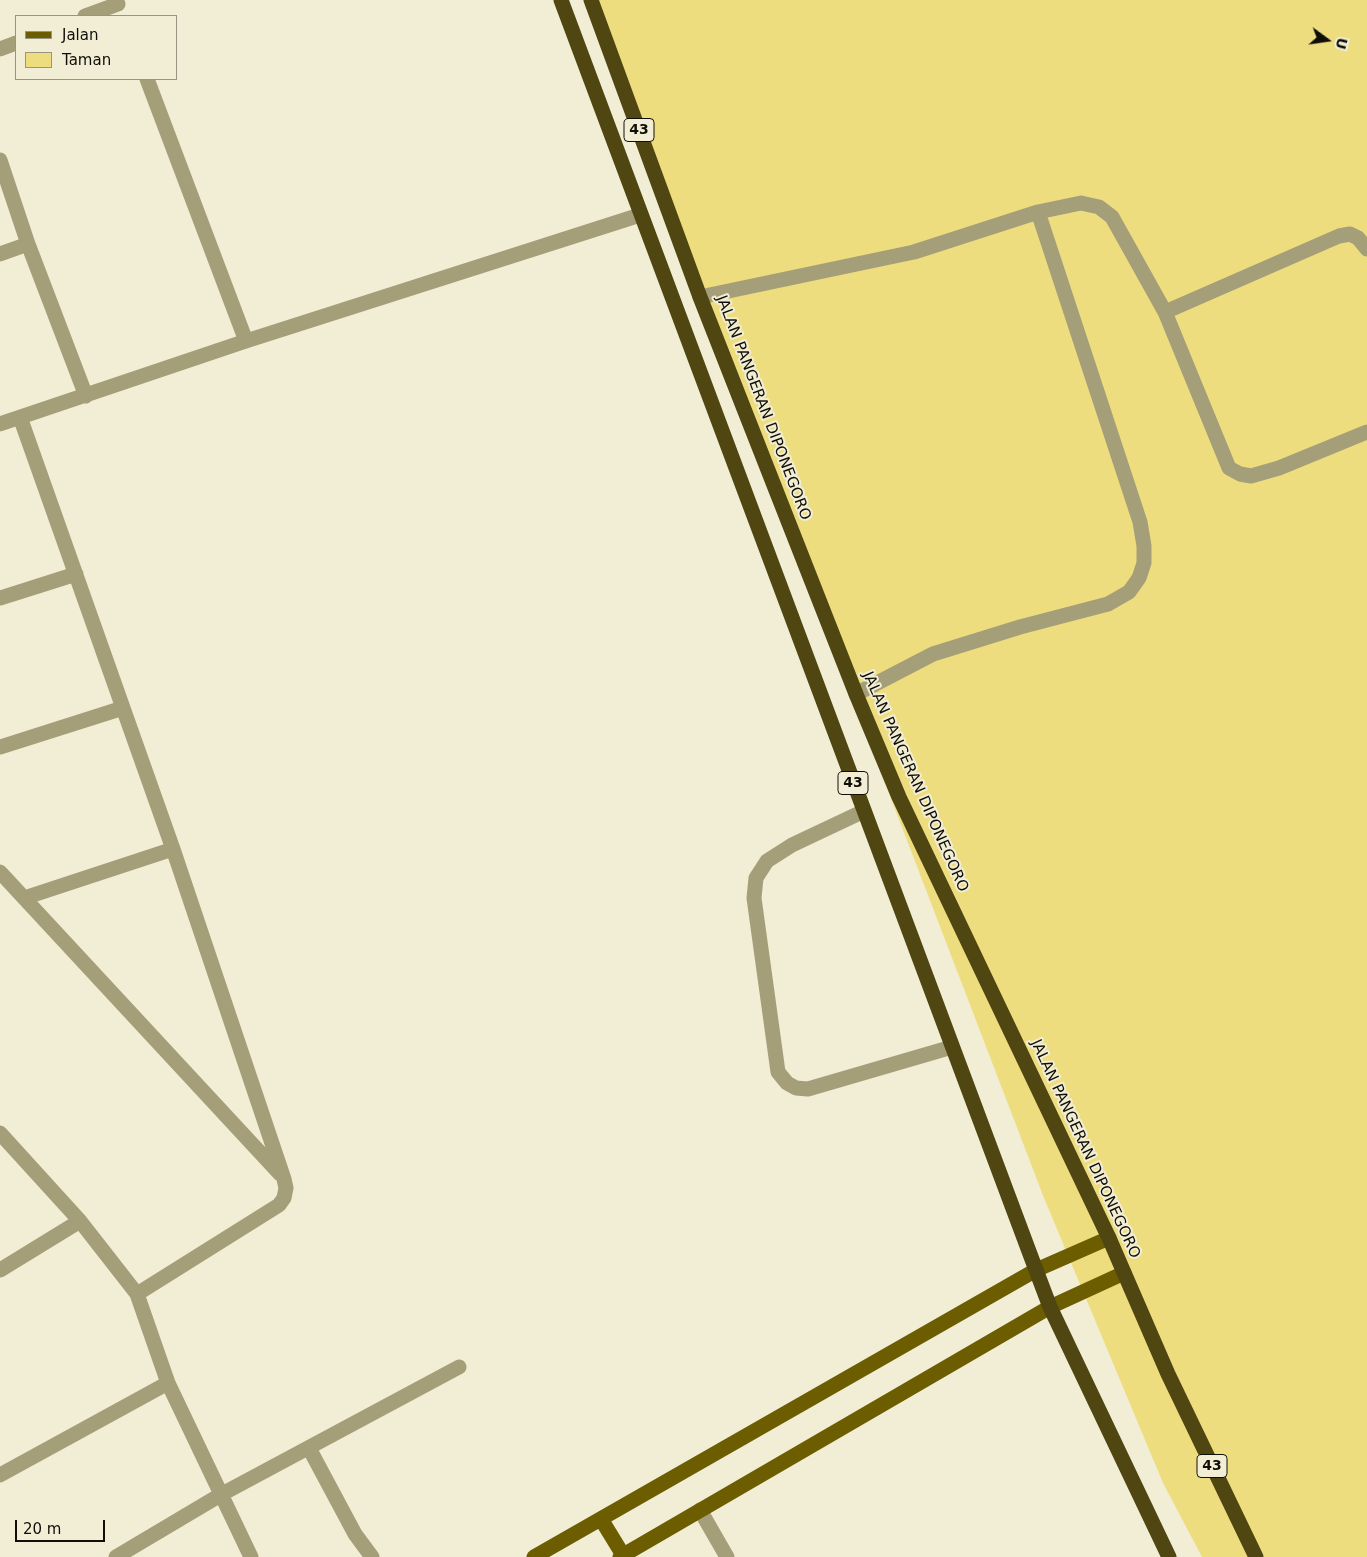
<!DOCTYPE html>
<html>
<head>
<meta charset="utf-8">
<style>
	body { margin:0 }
	#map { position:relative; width:1367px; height:1557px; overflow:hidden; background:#f2eed5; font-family:"DejaVu Sans",sans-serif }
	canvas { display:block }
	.legend { position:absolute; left:15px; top:15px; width:162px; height:65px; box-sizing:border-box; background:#f2eed5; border:1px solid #989583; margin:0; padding:6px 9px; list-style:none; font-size:15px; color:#100f07 }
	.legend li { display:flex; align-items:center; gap:10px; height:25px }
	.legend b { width:25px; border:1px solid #989583 }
	.north { position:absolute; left:1302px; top:15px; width:50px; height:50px; -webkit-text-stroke:4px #f2eed5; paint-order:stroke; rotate:104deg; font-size:14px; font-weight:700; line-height:20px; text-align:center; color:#100f07 }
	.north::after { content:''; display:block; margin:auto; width:18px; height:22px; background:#100f07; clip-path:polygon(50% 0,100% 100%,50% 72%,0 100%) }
	.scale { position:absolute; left:15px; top:1520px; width:90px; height:22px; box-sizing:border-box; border:2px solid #100f07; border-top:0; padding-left:6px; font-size:15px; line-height:18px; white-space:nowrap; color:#100f07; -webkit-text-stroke:4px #f2eed5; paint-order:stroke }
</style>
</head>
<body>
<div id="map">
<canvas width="1367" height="1557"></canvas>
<ul class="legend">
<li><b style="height:6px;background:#6b5d00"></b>Jalan</li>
<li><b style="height:14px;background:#eedd7f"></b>Taman</li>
</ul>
<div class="north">U</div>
<div class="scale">20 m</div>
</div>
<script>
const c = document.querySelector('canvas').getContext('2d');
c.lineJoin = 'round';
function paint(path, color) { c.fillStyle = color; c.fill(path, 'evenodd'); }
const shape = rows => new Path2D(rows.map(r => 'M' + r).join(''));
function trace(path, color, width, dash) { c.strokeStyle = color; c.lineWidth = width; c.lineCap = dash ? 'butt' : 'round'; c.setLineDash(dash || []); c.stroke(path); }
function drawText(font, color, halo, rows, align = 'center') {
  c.font = font + ' "DejaVu Sans",sans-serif'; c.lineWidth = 4; c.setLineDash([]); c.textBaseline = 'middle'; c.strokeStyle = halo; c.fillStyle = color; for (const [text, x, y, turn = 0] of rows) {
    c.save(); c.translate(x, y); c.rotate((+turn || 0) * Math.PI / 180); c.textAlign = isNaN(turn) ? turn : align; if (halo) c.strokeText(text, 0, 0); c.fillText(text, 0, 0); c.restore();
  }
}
const green = shape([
	[591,0,1367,0,1367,1557,1202,1557,1163,1483,1044,1198,862,723]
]);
const minor = shape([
	[85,16,118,4],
	[0,49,16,43],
	[147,79,246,341],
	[0,160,28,244],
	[0,254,28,244,86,396],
	[700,297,914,252,1038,212,1081,203,1099,207,1112,217,1165,312,1229,468,1240,474,1251,476,1279,468,1367,432],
	[1165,312,1339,236,1350,234,1358,238,1367,249],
	[20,417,173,849,284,1179,286,1188,284,1198,279,1205,137,1294],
	[0,424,246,341,640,215],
	[0,598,76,574],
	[856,694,933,654,1020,627,1108,604,1129,592,1139,578,1144,563,1144,546,1140,522,1038,212],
	[0,747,123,708],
	[864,811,792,845,767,861,756,878,754,898,778,1072,787,1083,796,1088,808,1089,952,1047],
	[0,872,280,1174],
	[24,898,173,849],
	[0,1133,80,1221,137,1294,168,1383,251,1557],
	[0,1270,80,1221],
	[309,1448,355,1534,372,1557],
	[0,1475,168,1383],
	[700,1510,727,1557],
	[116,1557,222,1494,459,1367]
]);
const major = shape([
	[601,1519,623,1555],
	[534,1557,1036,1270,1109,1238],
	[620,1557,1050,1307,1124,1273]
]);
const highway = shape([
	[561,0,1036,1270,1050,1307,1169,1557],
	[591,0,700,297,856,694,899,797,1109,1238,1168,1374,1256,1557]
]);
const shields = [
	[639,130,30],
	[853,783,30],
	[1212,1466,30]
];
const shieldNames = [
	["43",639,130],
	["43",853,783],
	["43",1212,1466]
];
const streetNames = [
	["JALAN PANGERAN DIPONEGORO",763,408,69],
	["JALAN PANGERAN DIPONEGORO",915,782,66],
	["JALAN PANGERAN DIPONEGORO",1085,1149,65]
];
paint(green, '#eedd7f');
trace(minor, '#a59f79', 15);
trace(major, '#6b5d00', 15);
trace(highway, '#4f4612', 15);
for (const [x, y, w] of shields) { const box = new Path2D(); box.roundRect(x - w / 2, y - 11.5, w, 23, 4); c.fillStyle = '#f2eed5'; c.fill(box); trace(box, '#100f07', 1); }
drawText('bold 14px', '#100f07', null, shieldNames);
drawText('15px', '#100f07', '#f2eed5', streetNames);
</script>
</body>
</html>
